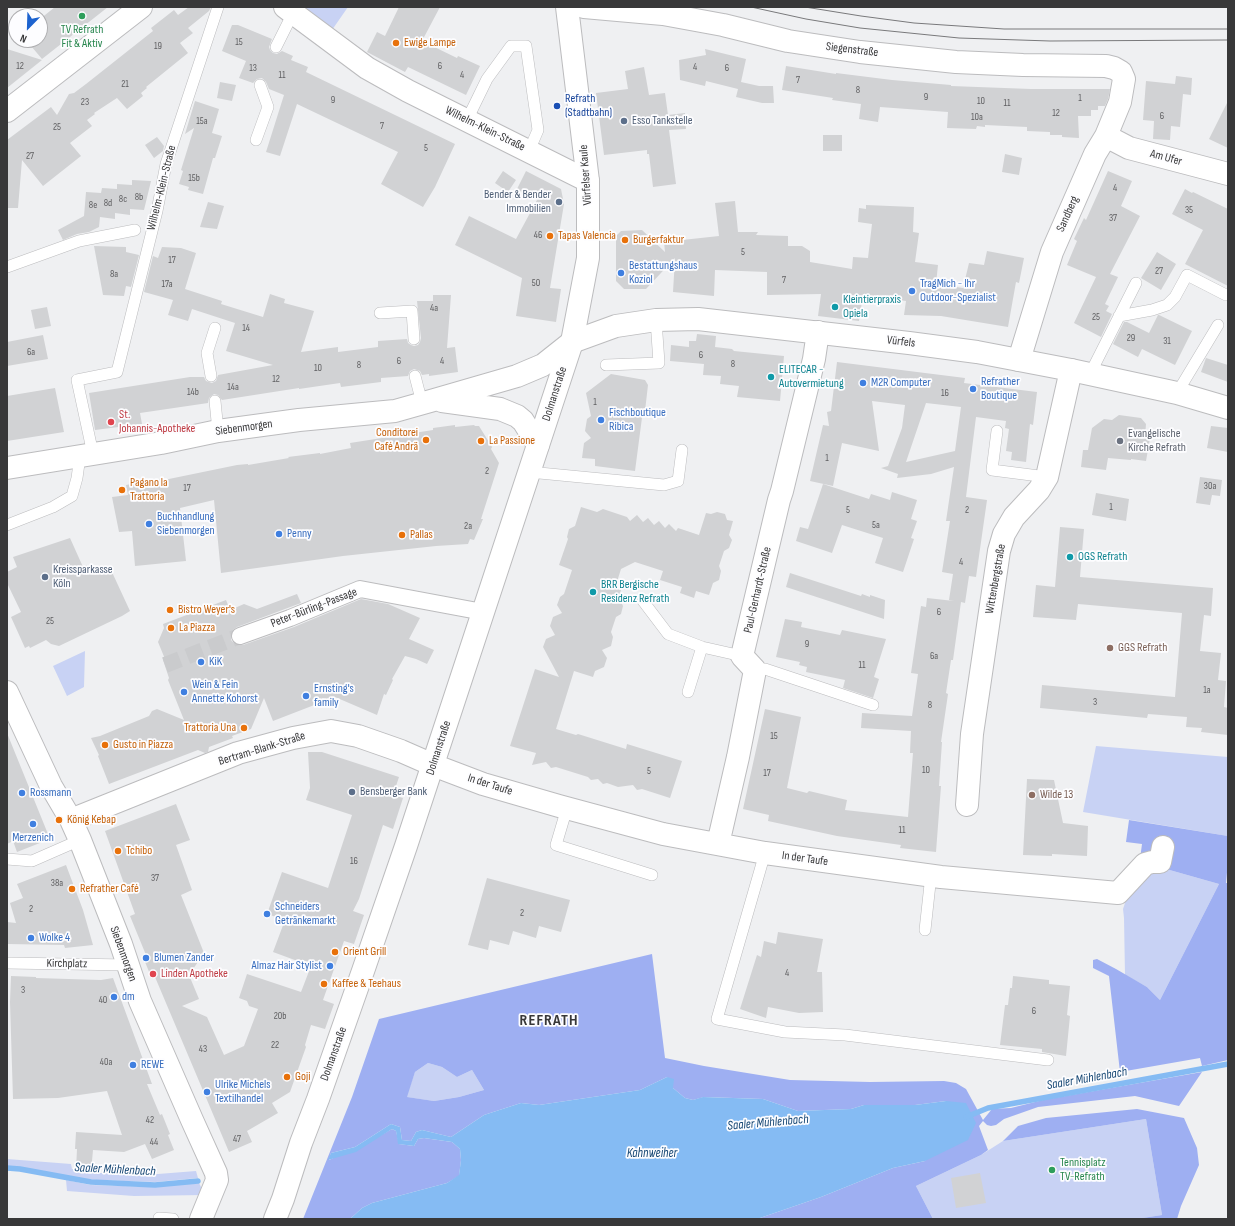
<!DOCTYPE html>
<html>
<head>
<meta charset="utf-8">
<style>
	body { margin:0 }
	#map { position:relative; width:1235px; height:1226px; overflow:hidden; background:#eff0f2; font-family:"Sofia Sans Condensed",sans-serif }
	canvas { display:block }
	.frame { position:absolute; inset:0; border:8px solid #383839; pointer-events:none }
	.north { position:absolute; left:8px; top:8px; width:40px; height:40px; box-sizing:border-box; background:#fdfdff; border:1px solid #aeaeb0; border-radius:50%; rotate:203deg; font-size:11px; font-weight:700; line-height:16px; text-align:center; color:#383839 }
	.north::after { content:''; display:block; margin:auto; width:14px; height:18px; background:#1d63cf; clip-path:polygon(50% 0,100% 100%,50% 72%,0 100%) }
</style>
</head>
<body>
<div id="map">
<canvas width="1235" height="1226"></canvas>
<div class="frame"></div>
<div class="north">N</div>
</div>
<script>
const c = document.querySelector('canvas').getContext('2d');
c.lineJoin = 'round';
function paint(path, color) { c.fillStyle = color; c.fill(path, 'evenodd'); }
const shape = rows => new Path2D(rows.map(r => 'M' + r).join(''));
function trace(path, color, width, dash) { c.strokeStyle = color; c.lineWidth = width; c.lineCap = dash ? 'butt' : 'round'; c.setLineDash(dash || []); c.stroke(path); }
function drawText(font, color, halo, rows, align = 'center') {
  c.font = font + ' "Sofia Sans Condensed",sans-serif'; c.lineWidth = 3.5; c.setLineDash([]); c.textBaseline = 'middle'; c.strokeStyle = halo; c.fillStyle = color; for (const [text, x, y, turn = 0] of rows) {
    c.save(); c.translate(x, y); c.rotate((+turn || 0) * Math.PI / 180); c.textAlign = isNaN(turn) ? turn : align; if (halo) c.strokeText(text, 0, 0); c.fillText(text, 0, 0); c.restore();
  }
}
const green = shape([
	[303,7,348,7,332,30],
	[85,651,84,687,67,696,53,666],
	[1096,746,1228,757,1228,836,1083,812],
	[1159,867,1219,884,1160,1000,1147,987,1125,975,1124,918,1123,909,1130,888],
	[428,1063,442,1067,457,1077,472,1070,484,1090,459,1097,434,1101,406,1097,415,1072],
	[1146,1119,1162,1215,1136,1219,933,1219,916,1186,981,1155,1003,1141],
	[7,1159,71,1164,72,1169,100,1173,158,1174,196,1171,198,1178,156,1182,91,1180,20,1167,7,1166],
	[66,1180,91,1185,155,1187,199,1183,205,1195,134,1196,67,1191]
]);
const forest = shape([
	[1129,820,1228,836,1228,862,1226,883,1228,883,1228,1060,1202,1066,1200,1058,1120,1072,1109,976,1093,968,1093,960,1097,959,1116,969,1147,987,1160,1000,1219,884,1159,867,1140,859,1142,844,1126,842],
	[652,954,665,1058,704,1066,790,1080,870,1082,944,1081,956,1083,966,1089,983,1120,992,1109,1011,1108,1043,1100,1202,1072,1179,1106,1135,1096,1038,1107,1004,1119,996,1125,991,1126,987,1125,983,1121,979,1126,988,1150,981,1155,916,1186,933,1219,757,1219,821,1197,893,1168,925,1161,946,1101,915,1105,864,1105,851,1109,798,1111,763,1099,704,1097,693,1100,685,1098,673,1088,667,1077,640,1090,539,1105,521,1103,484,1115,451,1137,422,1130,416,1132,411,1141,402,1140,400,1127,391,1124,355,1147,331,1153,329,1160,376,1138,392,1129,396,1131,399,1144,414,1146,418,1139,424,1138,452,1142,460,1149,461,1160,459,1176,447,1183,372,1203,362,1208,350,1219,303,1219,352,1097,379,1019],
	[428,1063,442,1067,457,1077,472,1070,484,1090,459,1097,434,1101,407,1097,415,1072],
	[1137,1109,1184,1118,1197,1148,1199,1165,1181,1206,1177,1219,1136,1219,1162,1215,1146,1119,1003,1141,1018,1126,1046,1118]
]);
const water = shape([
	[667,1077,674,1079,673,1088,685,1098,693,1100,703,1097,763,1099,798,1111,851,1109,864,1105,915,1105,946,1101,966,1103,976,1123,968,1140,925,1161,893,1168,821,1197,757,1219,350,1219,362,1208,372,1203,447,1183,459,1175,461,1160,460,1149,452,1142,424,1138,418,1139,414,1146,398,1144,396,1131,392,1129,356,1152,328,1160,331,1153,355,1147,391,1124,400,1127,402,1140,411,1141,416,1132,422,1130,451,1137,484,1115,521,1103,539,1105,640,1090]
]);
const stream = shape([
	[966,1117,988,1108,1228,1064],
	[7,1168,20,1169,91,1182,155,1185,198,1181]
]);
const building = shape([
	[55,7,108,7,42,59,26,40,40,40,40,19],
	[189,7,211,7,209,11,188,28,193,33,180,43,188,53,146,87,147,88,141,93,143,96,127,109,117,98,94,113,95,114,87,120,92,126,70,143,81,156,43,186,22,160,18,208,7,208,7,140,51,107,57,115,69,94,74,93,86,84,153,31,151,28,174,10,178,15],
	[399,7,440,7,422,41,457,58,458,56,480,66,466,95,408,67,405,72,367,52,377,32,385,36],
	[232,25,238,25,272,39,269,47,270,50,273,53,277,54,282,51,293,56,291,60,308,67,306,72,455,144,435,187,423,207,381,184,398,152,297,104,280,156,266,152,284,95,269,89,266,82,262,78,257,79,253,83,239,78,246,61,222,51],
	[7,49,42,60,7,88],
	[705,49,746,59,741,82,759,86,773,86,774,103,762,103,736,97,738,89,706,81,705,86,680,80,679,60,706,55],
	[786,66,836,74,836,73,892,80,951,85,951,86,1031,89,1110,89,1108,99,1105,106,1098,106,1098,110,1091,110,1091,116,1078,116,1079,138,1062,137,1062,135,1050,135,1050,132,1027,131,1027,127,985,125,985,127,977,126,976,129,947,128,948,112,880,107,878,122,859,119,861,104,832,100,833,98,782,90],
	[644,67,649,95,665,93,668,115,685,113,686,129,669,130,676,184,653,187,649,154,647,154,647,150,604,155,596,93,628,89,625,71],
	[1176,76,1192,78,1191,95,1183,94,1180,127,1171,126,1170,140,1153,139,1154,121,1143,120,1146,81,1175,84],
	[220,82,236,85,232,101,217,98],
	[195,101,219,109,212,133,222,136,215,158,213,158,203,194,188,190,189,187,179,184,183,171,181,170,194,128,185,134],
	[1228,101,1228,148,1209,139],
	[823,135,842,135,842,151,823,151],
	[157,137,164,146,163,151,154,158,145,145],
	[1005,154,1022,158,1019,175,1002,172],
	[503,171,516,180,508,192,495,183],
	[526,171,561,189,564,204,550,288,561,289,556,322,516,316,522,278,455,245,469,216,516,239,537,200,517,189],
	[1108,171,1132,181,1121,206,1140,216,1110,274,1118,277,1105,304,1109,306,1106,311,1112,314,1101,337,1074,323,1096,277,1067,265,1077,241,1074,239,1084,218,1086,220],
	[132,180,151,181,144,210,130,209,130,215,115,213,115,219,100,217,99,227,89,232,77,234,63,240,58,230,84,216,86,192,101,193,102,188,117,189,117,184,132,185],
	[1185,189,1192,193,1193,192,1228,209,1228,286,1185,264,1203,230,1172,214],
	[735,201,738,232,758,232,756,235,788,236,788,246,802,246,810,251,810,262,852,269,853,257,868,258,872,224,858,222,859,208,866,209,866,205,914,207,913,232,919,233,915,262,938,265,936,284,963,288,969,263,984,265,987,251,1024,258,1019,283,1016,282,1008,327,941,316,904,315,906,301,863,295,859,321,818,316,821,294,767,295,767,272,715,270,714,296,673,292,675,258,646,289,624,289,616,281,616,236,621,231,642,230,665,252,664,242,719,236,715,203],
	[208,202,224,206,217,229,200,227],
	[94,246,126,247,126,252,139,255,131,287,126,286,124,296,103,295],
	[162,247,181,248,196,253,185,289,222,301,221,304,263,317,270,294,285,299,284,303,314,311,301,352,338,347,338,352,378,347,378,341,407,339,408,343,411,345,414,346,418,345,420,342,421,338,417,301,433,301,433,295,451,295,447,348,455,347,458,372,429,376,429,374,422,375,420,371,414,369,410,371,408,376,381,378,381,382,341,387,340,383,299,389,299,388,222,400,218,395,214,394,209,398,208,403,140,413,142,424,95,430,89,393,190,377,204,377,206,381,212,383,216,381,218,375,273,365,226,351,235,323,192,309,188,321,168,315,173,300,144,292,153,256,158,258],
	[1157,252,1176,264,1161,290,1141,278],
	[47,307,51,326,35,329,31,310],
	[1158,315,1159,315,1192,331,1175,365,1142,349,1138,357,1113,344,1124,322,1127,322,1149,333],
	[697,334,716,336,715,347,732,349,734,351,784,356,780,401,737,397,739,386,720,384,721,376,703,375,704,364,670,361,671,345,689,347,689,341,696,341],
	[43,335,48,359,7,366,7,342],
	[1206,358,1228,365,1228,382,1201,372],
	[837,362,965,378,964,383,1037,392,1033,425,1030,424,1026,462,1011,460,1012,452,1006,451,1009,429,1005,428,1006,421,976,417,966,497,987,500,976,577,969,576,965,603,961,602,953,660,951,660,946,693,948,694,941,742,942,742,939,786,941,786,936,852,900,848,901,845,837,836,768,821,769,815,743,809,765,709,801,717,787,788,807,793,809,791,847,800,845,810,908,817,913,753,910,753,911,731,861,728,862,713,912,716,918,674,911,673,921,606,926,607,927,598,954,601,949,600,953,574,942,572,950,521,946,521,954,467,931,474,897,478,898,474,881,468,888,466,902,428,905,405,872,401,879,451,842,443,833,486,810,481,823,425,829,426,827,412,831,411],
	[926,403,961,407,955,451,906,462],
	[611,374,645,380,648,385,645,411,643,410,635,471,595,466,595,459,582,458,584,443,591,438,585,431,587,419,591,416,586,393],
	[55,388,64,432,7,441,7,396],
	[1119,415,1141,418,1146,424,1145,437,1150,438,1146,461,1131,459,1131,460,1108,458,1106,470,1081,467,1083,450,1088,450,1092,428,1104,419,1112,420],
	[455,425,455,427,474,425,475,426,479,426,492,447,491,449,499,463,481,519,483,519,474,540,470,539,468,544,436,546,343,556,221,573,214,500,180,508,186,561,135,566,132,531,119,532,112,497,128,495,126,485,164,478,164,480,237,465,248,464,248,465,289,458,288,457,320,453,320,454,351,448,350,443,433,430,433,428],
	[1211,426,1228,428,1228,452,1207,448],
	[1200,477,1222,480,1220,496,1212,495,1210,505,1196,503],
	[823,484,869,499,871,494,890,500,892,492,917,500,911,519,917,521,911,538,914,539,903,572,875,563,883,538,842,525,832,553,796,541,800,527,808,529],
	[1096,493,1129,499,1126,521,1092,515],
	[581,507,597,512,603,509,627,517,630,521,637,515,643,522,648,518,654,525,659,521,665,528,669,524,676,531,678,528,699,535,706,513,711,514,717,512,725,514,727,520,733,521,729,535,732,540,729,548,724,551,719,566,721,571,719,580,713,583,709,595,696,591,694,598,680,593,682,587,660,580,663,571,635,562,621,569,615,588,621,590,619,597,623,606,621,614,616,617,611,632,613,637,611,646,602,650,607,658,604,667,595,671,593,677,574,671,556,729,576,735,578,734,626,749,627,744,682,761,670,798,642,789,637,790,633,785,618,787,607,783,603,784,598,779,591,780,588,777,556,767,551,768,546,762,532,765,536,753,510,746,535,669,559,677,543,647,546,639,555,635,550,626,553,617,562,613,557,605,560,597,564,594,572,570,559,565,568,539,567,537,569,529,575,526],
	[1060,527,1084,529,1080,577,1213,588,1211,616,1204,615,1200,651,1221,653,1218,680,1226,681,1224,707,1228,708,1228,735,1201,732,1202,728,1186,727,1187,717,1148,714,1147,718,1040,708,1042,685,1175,697,1182,613,1078,604,1076,620,1033,617,1036,585,1055,587],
	[70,538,83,567,87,565,91,573,99,570,101,575,111,570,130,611,122,616,59,646,51,644,46,640,30,648,29,646,25,648,11,617,21,612,7,583,7,572,17,567,13,557],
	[790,573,861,596,862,594,870,597,870,595,885,600,884,619,786,587],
	[297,594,301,603,237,627,233,630,231,635,231,640,234,643,238,645,243,645,294,627,361,599,388,604,420,618,409,639,434,650,427,664,416,659,405,656,392,679,393,680,386,695,384,694,377,715,335,697,273,721,264,698,251,729,232,736,233,738,209,747,208,752,205,753,198,750,109,784,98,756,99,755,91,738,100,736,149,716,152,711,157,709,184,720,168,680,169,678,163,660,165,659,158,642,164,628,163,624,226,600,230,610,244,604,257,609],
	[785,619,802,622,801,627,840,635,842,630,886,639,874,677,879,679,873,698,843,688,845,680,806,672,807,667,799,665,800,662,776,657],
	[7,733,50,839,17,852,13,841,7,844],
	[308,752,322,752,399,777,393,795,403,798,393,829,383,825,359,899,353,911,364,915,354,944,344,941,323,1000,334,1004,325,1029,311,1025,305,1045,306,1047,290,1092,272,1103,278,1113,247,1131,252,1142,229,1152,155,977,152,979,143,957,146,955,130,916,135,914,105,831,176,804,190,840,176,845,192,890,181,895,204,953,189,975,199,999,182,1006,207,1017,224,1055,244,1046,258,1009,249,1006,247,1001,239,998,247,974,301,992,311,966,273,952,285,920,267,914,282,872,328,888,352,815,306,800,310,788],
	[1027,779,1054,780,1063,823,1088,826,1087,856,1052,854,1052,856,1023,855],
	[66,865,83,910,93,945,65,948,64,945,7,944,7,922,16,923,10,903,23,898,17,884],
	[487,878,570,900,561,932,539,926,536,938,513,931,509,945,490,940,488,950,468,945],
	[778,932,823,939,817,972,822,972,823,1012,799,1013,768,1007,766,1018,740,1009,757,955,761,957,764,941,776,944],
	[11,976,36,977,36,978,101,980,113,978,152,1084,147,1084,160,1115,162,1114,170,1134,168,1135,174,1150,152,1159,145,1144,124,1152,93,1150,91,1172,76,1170,77,1149,75,1149,76,1132,122,1135,107,1091,58,1098,13,1099,10,1002],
	[1013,976,1049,980,1049,984,1070,986,1067,1015,1070,1016,1066,1056,1042,1052,1042,1049,1000,1045,1005,1005,1008,1005,1010,988,1012,988],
	[980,1173,986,1203,956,1208,951,1178]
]);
const pedestrianTunnel = shape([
	[165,665,240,636]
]);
const service = shape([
	[276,47,293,13],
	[467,120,487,79,511,46,526,46,538,130,529,151],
	[256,140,268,107,260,85],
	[7,267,79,241,135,230],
	[380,313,412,311,414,339],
	[1119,316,1152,310,1167,305,1175,297,1187,275,1226,295],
	[606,365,659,363,656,320],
	[1090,374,1136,283],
	[211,376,207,353,215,328],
	[415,376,422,403],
	[1177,393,1218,325],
	[215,401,218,431],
	[997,431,992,470,1047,477],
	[93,454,77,380,117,372,157,211,166,164,218,7],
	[529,472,664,485,678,481,682,450],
	[7,525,53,507,72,496,77,478,80,456],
	[643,601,668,634,702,647],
	[755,670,765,669,873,705],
	[688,692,702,647,742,656],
	[567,808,556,845,652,875],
	[765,853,717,1019,785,1032,845,1035,1048,1060],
	[7,859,32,861,80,840],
	[925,930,931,875],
	[7,963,128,965],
	[159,1218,173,1219]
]);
const pedestrian = shape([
	[240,636,290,618,360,589,483,612]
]);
const minor = shape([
	[285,7,367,68,408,91,588,181],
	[584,7,663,14,723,25,788,41,860,52,956,62,1023,65,1106,66,1114,68,1121,72,1124,79,1120,102,1106,136,1095,154,1052,252,1019,360],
	[7,111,141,7],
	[1106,136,1129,148,1228,174],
	[442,401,500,409,517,416,523,421,538,445],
	[7,468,161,443,218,431,299,420,395,411,434,400,517,376,543,365,572,342],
	[7,692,51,786,71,820,80,840,121,944,140,1001,192,1120,216,1173,217,1180,201,1219],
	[967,805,972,734,999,551,1004,534,1014,517,1039,490,1047,477,1071,370],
	[71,820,238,753,293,738,331,731,358,736,401,751,433,765,483,784,559,806,663,834,765,853,941,877,1118,893,1145,864,1152,862,1160,862,1163,847],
	[718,844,738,757,755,670,742,656,779,500,782,491,814,359,818,332]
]);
const tertiary = shape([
	[572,342,616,326,656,320,698,319,909,343,977,352,1071,370,1177,393,1228,408]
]);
const secondary = shape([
	[275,1219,283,1199,301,1143,318,1099,363,971,406,846,572,342,588,258,588,181,567,7]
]);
const tram = shape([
	[751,7,806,19,860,28,959,38,1050,41,1228,40],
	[805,7,861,16,914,23,1004,29,1228,29]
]);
const markers = [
	[82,16,4,"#2e9e5b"],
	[396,43,4,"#e8710a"],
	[557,106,4,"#1a4fb4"],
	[624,121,4,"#5c6f8a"],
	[559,202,4,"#5c6f8a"],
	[550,236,4,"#e8710a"],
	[625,240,4,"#e8710a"],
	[621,273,4,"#3f7fe0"],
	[912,291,4,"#3f7fe0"],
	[835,307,4,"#0f9aa8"],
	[771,377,4,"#0f9aa8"],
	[863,383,4,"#3f7fe0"],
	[973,389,4,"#3f7fe0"],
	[601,420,4,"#3f7fe0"],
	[111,422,4,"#e0444e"],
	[426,440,4,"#e8710a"],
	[481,441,4,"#e8710a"],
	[1120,441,4,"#6b7280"],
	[122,490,4,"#e8710a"],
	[149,524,4,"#3f7fe0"],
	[279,534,4,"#3f7fe0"],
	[402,535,4,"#e8710a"],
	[1070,557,4,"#0f9aa8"],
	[45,577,4,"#5c6f8a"],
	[593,592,4,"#0f9aa8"],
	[170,610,4,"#e8710a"],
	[171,628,4,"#e8710a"],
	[1110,648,4,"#8d6e63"],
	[201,662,4,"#3f7fe0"],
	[184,692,4,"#3f7fe0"],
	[306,696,4,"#3f7fe0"],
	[244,728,4,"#e8710a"],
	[105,745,4,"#e8710a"],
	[352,792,4,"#5c6f8a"],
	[22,793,4,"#3f7fe0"],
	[1032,795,4,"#8d6e63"],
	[59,820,4,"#e8710a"],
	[33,824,4,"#3f7fe0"],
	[118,851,4,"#e8710a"],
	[72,889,4,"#e8710a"],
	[267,914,4,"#3f7fe0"],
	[31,938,4,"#3f7fe0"],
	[335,952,4,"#e8710a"],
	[146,958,4,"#3f7fe0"],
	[330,966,4,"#3f7fe0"],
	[153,974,4,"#e0444e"],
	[324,984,4,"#e8710a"],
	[114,997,4,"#3f7fe0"],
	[133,1065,4,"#3f7fe0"],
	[287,1077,4,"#e8710a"],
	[207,1092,4,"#3f7fe0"],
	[1052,1170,4,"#2e9e5b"]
];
const numberNames = [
	["15",239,42],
	["19",158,46],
	["12",20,66],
	["6",440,66],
	["4",695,67],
	["13",253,68],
	["6",727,68],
	["11",282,75],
	["4",462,75],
	["7",798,80],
	["21",125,84],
	["8",858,90],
	["9",926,97],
	["1",1080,98],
	["9",333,100],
	["10",981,101],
	["23",85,102],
	["11",1007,103],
	["12",1056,113],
	["6",1162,116],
	["10a",977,117],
	["15a",202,121],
	["7",382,126],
	["25",57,127],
	["5",426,148],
	["27",30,156],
	["15b",194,178],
	["4",1115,188],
	["8b",139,197],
	["8c",123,199],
	["8d",108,203],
	["8e",93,205],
	["35",1189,210],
	["37",1113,218],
	["46",538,235],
	["5",743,252],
	["17",172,260],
	["27",1159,271],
	["8a",114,274],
	["7",784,280],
	["50",536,283],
	["17a",167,284],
	["4a",434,308],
	["25",1096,317],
	["14",246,328],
	["29",1131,338],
	["31",1167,341],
	["6a",31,352],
	["6",701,355],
	["6",399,361],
	["4",442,361],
	["8",733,364],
	["8",359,365],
	["10",318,368],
	["12",276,379],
	["14a",233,387],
	["14b",193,392],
	["16",945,393],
	["1",595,402],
	["1",827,458],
	["2",487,471],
	["30a",1210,486],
	["17",187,488],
	["1",1111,507],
	["5",848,510],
	["2",967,510],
	["5a",876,525],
	["2a",468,526],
	["4",961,562],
	["6",939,612],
	["25",50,621],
	["9",807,644],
	["6a",934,656],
	["11",862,665],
	["1a",1207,690],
	["3",1095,702],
	["8",930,705],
	["15",774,736],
	["10",926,770],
	["5",649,771],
	["17",767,773],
	["11",902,830],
	["16",354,861],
	["37",155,878],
	["38a",57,883],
	["2",31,909],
	["2",522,913],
	["4",787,973],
	["3",23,990],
	["40",103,1000],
	["6",1034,1011],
	["20b",280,1016],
	["22",275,1045],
	["43",203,1049],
	["40a",106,1062],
	["42",150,1120],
	["47",237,1139],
	["44",154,1142]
];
const leisureNames = [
	["TV Refrath",82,30],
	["Fit & Aktiv",82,44],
	["Tennisplatz",1060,1163,"left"],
	["TV-Refrath",1060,1177,"left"]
];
const foodNames = [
	["Ewige Lampe",404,43],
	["Tapas Valencia",558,236],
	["Burgerfaktur",633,240],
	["Conditorei",418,433,"right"],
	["Café Andrä",418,447,"right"],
	["La Passione",489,441],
	["Pagano la",130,483],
	["Trattoria",130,497],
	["Pallas",410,535],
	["Bistro Weyer's",178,610],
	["La Piazza",179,628],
	["Trattoria Una",236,728,"right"],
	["Gusto in Piazza",113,745],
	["König Kebap",67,820],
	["Tchibo",126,851],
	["Refrather Café",80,889],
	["Orient Grill",343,952],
	["Kaffee & Teehaus",332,984],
	["Goji",295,1077]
];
const streetNames = [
	["Siegenstraße",852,50,7],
	["Wilhelm-Klein-Straße",485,129,26],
	["Am Ufer",1166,158,15],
	["Vürfelser Kaule",586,175,-94],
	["Wilhelm-Klein-Straße",162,188,-76],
	["Sandberg",1068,214,-66],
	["Vürfels",901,342,7],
	["Dolmanstraße",555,394,-72],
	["Siebenmorgen",244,428,-8],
	["Wittenbergstraße",996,579,-80],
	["Paul-Gerhardt-Straße",758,590,-77],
	["Peter-Bürling-Passage",314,608,-21],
	["Dolmanstraße",439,748,-72],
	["Bertram-Blank-Straße",262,749,-17],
	["In der Taufe",490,785,18],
	["In der Taufe",805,859,8],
	["Siebenmorgen",123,954,70],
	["Kirchplatz",67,964,1],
	["Dolmanstraße",334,1054,-70]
];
const transitNames = [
	["Refrath",565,99],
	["(Stadtbahn)",565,113]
];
const serviceNames = [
	["Esso Tankstelle",632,121],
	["Bender & Bender",551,195,"right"],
	["Immobilien",551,209,"right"],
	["Kreissparkasse",53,570],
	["Köln",53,584],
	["Bensberger Bank",360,792]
];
const shopNames = [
	["Bestattungshaus",629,266],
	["Koziol",629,280],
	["TragMich - Ihr",920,284],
	["Outdoor-Spezialist",920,298],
	["Refrather",981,382],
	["Boutique",981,396],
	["M2R Computer",871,383],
	["Fischboutique",609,413],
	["Ribica",609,427],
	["Buchhandlung",157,517],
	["Siebenmorgen",157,531],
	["Penny",287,534],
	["KiK",209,662],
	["Wein & Fein",192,685],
	["Annette Kohorst",192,699],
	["Ernsting's",314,689],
	["family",314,703],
	["Rossmann",30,793],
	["Merzenich",33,838,"center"],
	["Schneiders",275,907],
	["Getränkemarkt",275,921],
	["Wolke 4",39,938],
	["Blumen Zander",154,958],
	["Almaz Hair Stylist",322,966,"right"],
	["dm",122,997],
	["REWE",141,1065],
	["Ulrike Michels",215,1085],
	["Textilhandel",215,1099]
];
const cultureNames = [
	["Kleintierpraxis",843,300],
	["Opiela",843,314],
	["ELITECAR -",779,370],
	["Autovermietung",779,384],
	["OGS Refrath",1078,557],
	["BRR Bergische",601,585],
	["Residenz Refrath",601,599]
];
const healthNames = [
	["St.",119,415],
	["Johannis-Apotheke",119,429],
	["Linden Apotheke",161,974]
];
const worshipNames = [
	["Evangelische",1128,434],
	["Kirche Refrath",1128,448]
];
const educationNames = [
	["GGS Refrath",1118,648],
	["Wilde 13",1040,795]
];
const waterNames = [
	["Saaler Mühlenbach",1087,1079,-10],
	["Saaler Mühlenbach",768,1123,-5],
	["Kahnweiher",652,1154],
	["Saaler Mühlenbach",115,1170,3]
];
const districtNames = [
	["REFRATH",549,1021]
];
paint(green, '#c8d2f4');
paint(forest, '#9eaff2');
paint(water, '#85bbf3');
trace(stream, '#85bbf3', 5.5);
paint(building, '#d1d2d4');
trace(pedestrianTunnel, '#cacbcd', 16, [16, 8]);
trace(service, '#bcbcbe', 12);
trace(pedestrian, '#bcbcbe', 18);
trace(minor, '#bcbcbe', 24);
trace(tertiary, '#bcbcbe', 24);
trace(secondary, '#bcbcbe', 24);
trace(service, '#fff', 11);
trace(pedestrian, '#fff', 16);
trace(minor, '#fff', 22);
trace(tertiary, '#fff', 22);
trace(secondary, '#fff', 22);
trace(tram, '#79797b', 1);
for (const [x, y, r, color] of markers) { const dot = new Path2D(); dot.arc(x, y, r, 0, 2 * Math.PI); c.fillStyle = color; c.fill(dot); trace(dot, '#fdfdff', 1.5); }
drawText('10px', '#5e5e60', null, numberNames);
drawText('12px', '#27864d', '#fdfdff', leisureNames);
drawText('12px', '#c56008', '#fdfdff', foodNames, 'left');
drawText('12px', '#383839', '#fdfdff', streetNames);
drawText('12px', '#164399', '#fdfdff', transitNames, 'left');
drawText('12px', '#4e5e75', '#fdfdff', serviceNames, 'left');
drawText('12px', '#366cbe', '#fdfdff', shopNames, 'left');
drawText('12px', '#0d838f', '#fdfdff', cultureNames, 'left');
drawText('12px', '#be3a42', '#fdfdff', healthNames, 'left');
drawText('12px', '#5b616d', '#fdfdff', worshipNames, 'left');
drawText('12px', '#785e54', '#fdfdff', educationNames, 'left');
drawText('italic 13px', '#164774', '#fdfdff', waterNames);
c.letterSpacing = '1px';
drawText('bold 16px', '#383839', '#fdfdff', districtNames);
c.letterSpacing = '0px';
</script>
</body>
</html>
